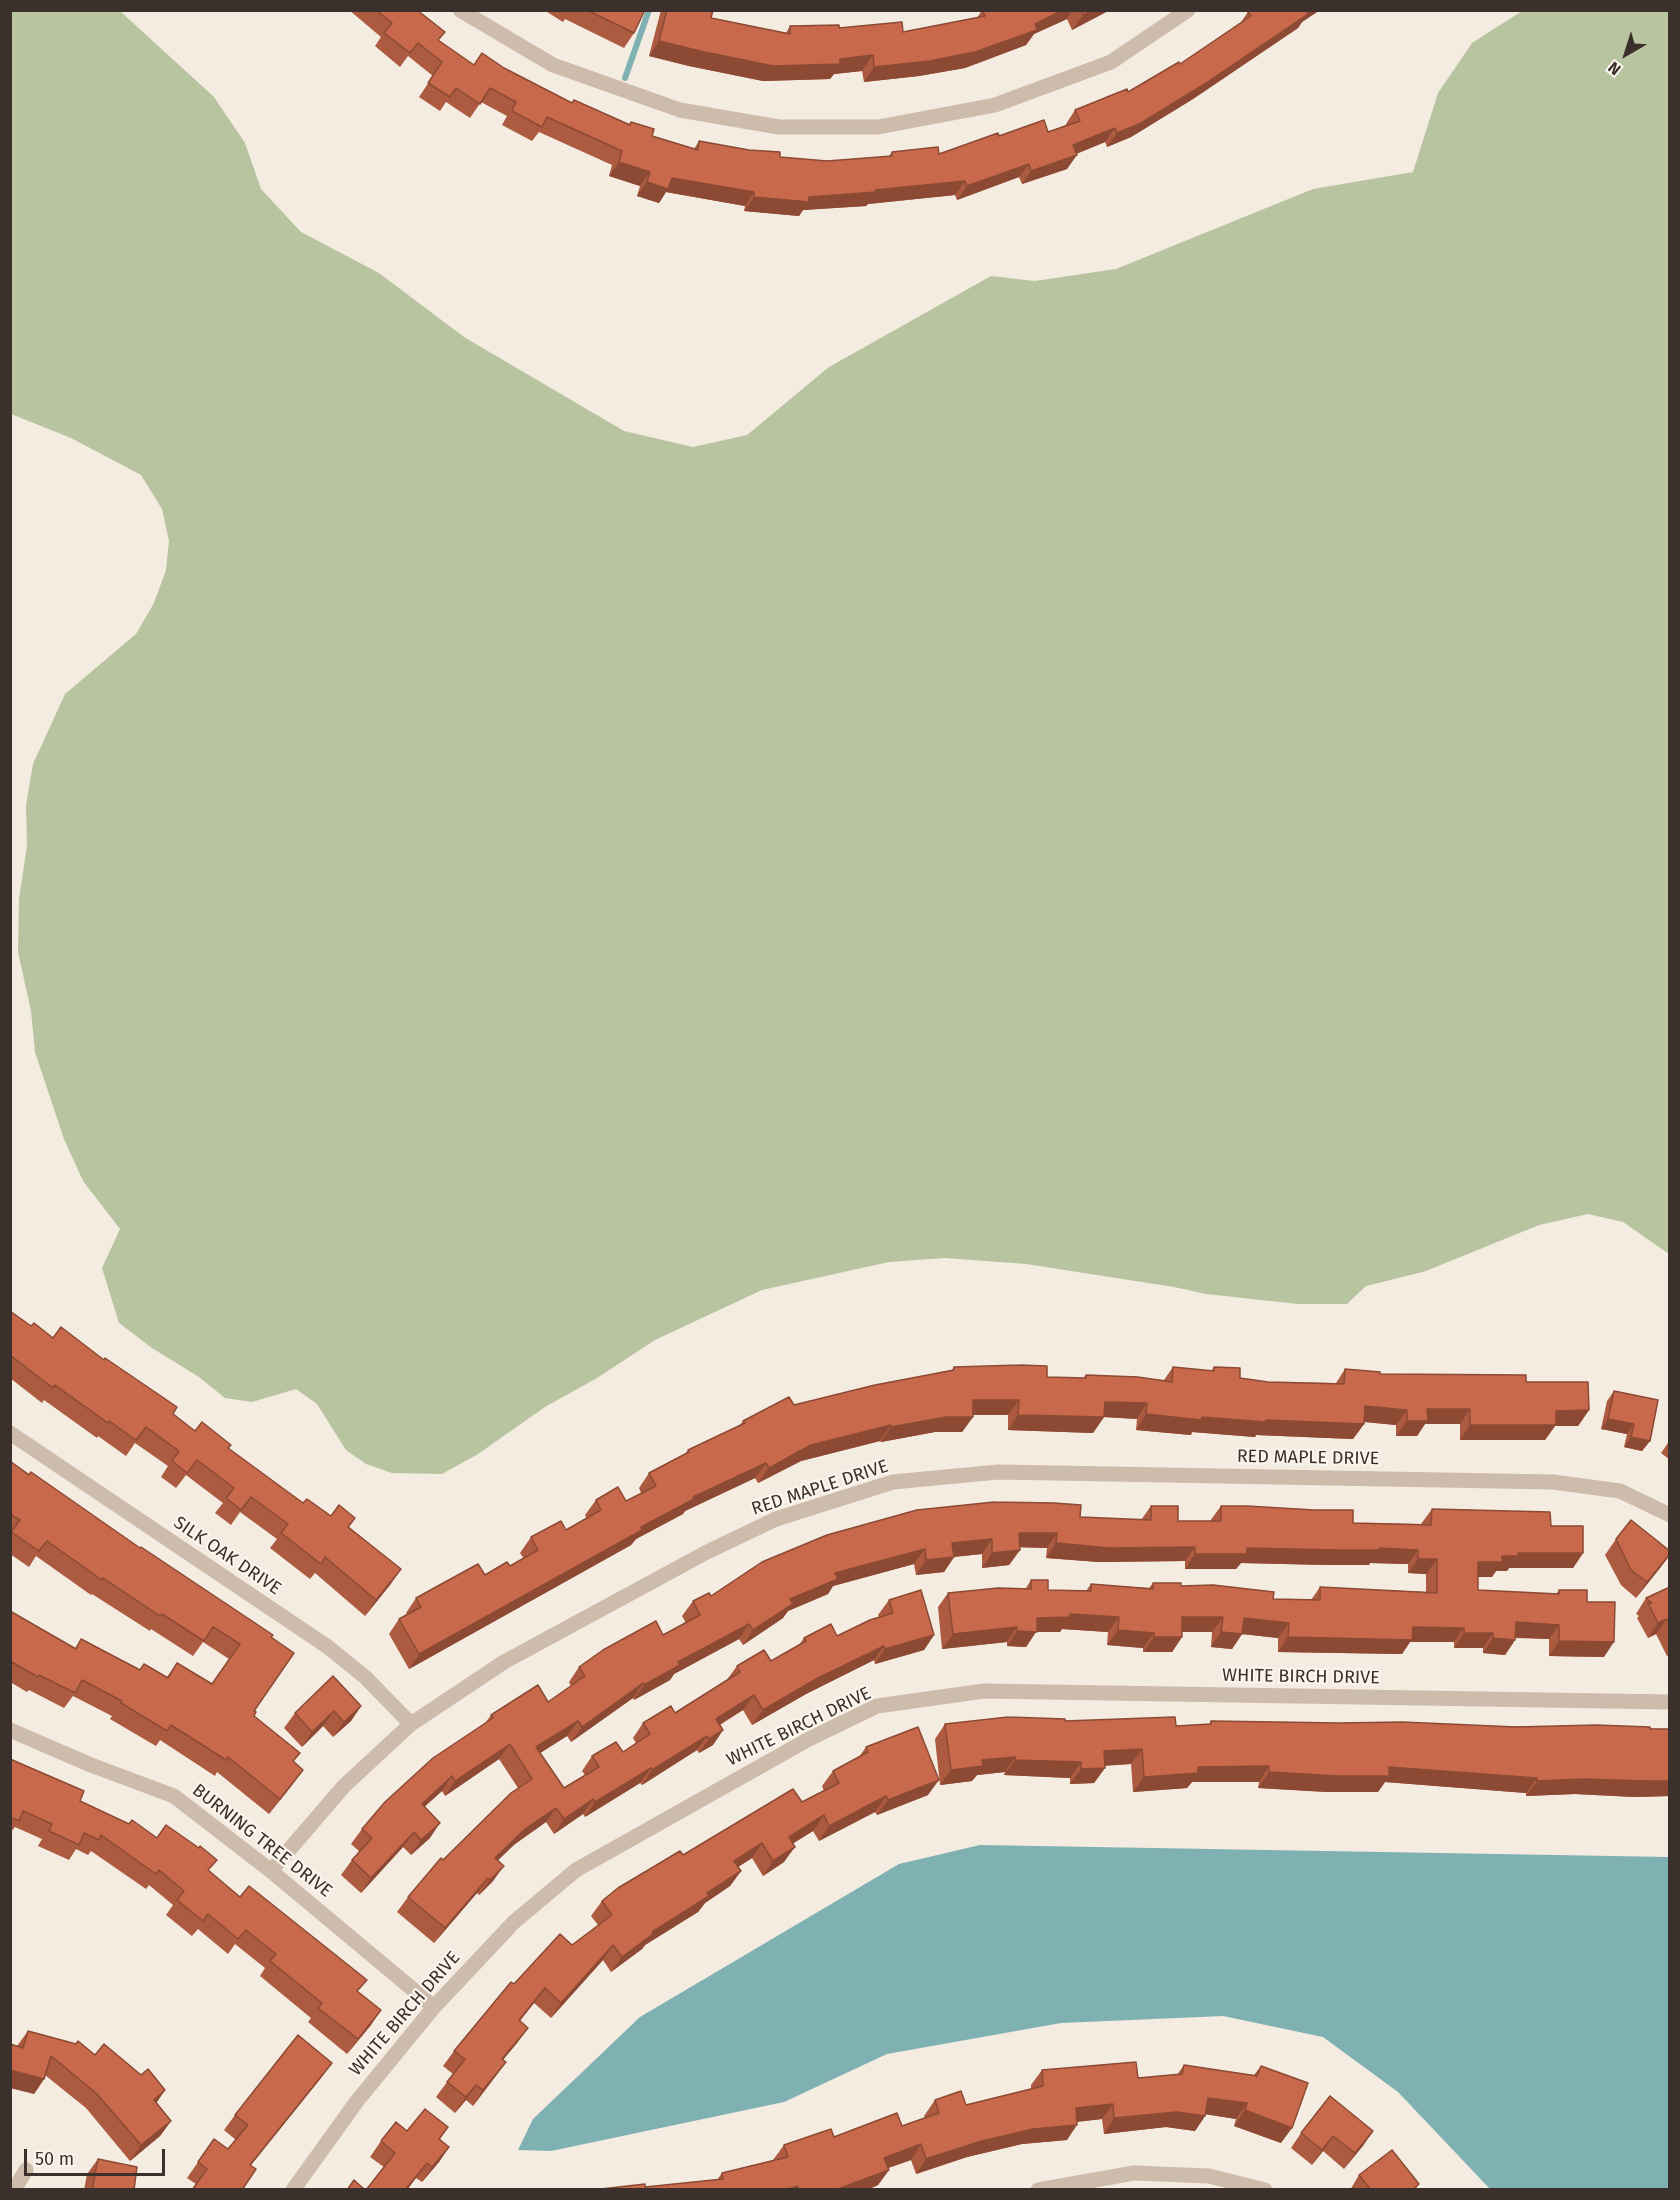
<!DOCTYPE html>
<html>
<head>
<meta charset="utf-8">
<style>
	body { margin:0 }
	#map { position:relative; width:1680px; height:2200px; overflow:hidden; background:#f4ebe1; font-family:"Fira Sans",sans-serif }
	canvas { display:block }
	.frame { position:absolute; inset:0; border:12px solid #3b302b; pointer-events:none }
	.north { position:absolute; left:1596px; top:24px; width:60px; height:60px; -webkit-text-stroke:4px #fbf5ee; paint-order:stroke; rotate:219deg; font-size:16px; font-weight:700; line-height:24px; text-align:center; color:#3b302b }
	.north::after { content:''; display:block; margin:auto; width:21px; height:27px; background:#3b302b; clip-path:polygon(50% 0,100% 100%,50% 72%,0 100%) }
	.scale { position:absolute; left:24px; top:2149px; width:141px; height:27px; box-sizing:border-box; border:3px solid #3b302b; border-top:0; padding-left:8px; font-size:18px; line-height:21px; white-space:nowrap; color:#3b302b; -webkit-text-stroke:4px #fbf5ee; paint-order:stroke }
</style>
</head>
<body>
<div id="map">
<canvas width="1680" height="2200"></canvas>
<div class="frame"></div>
<div class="north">N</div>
<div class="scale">50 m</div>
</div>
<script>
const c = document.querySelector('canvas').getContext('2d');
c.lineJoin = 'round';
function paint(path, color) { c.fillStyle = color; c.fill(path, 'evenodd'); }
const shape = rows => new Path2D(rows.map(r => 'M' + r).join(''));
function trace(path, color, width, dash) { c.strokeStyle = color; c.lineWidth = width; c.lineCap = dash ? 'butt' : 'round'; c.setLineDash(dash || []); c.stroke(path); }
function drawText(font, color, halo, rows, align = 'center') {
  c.font = font + ' "Fira Sans",sans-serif'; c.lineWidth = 4.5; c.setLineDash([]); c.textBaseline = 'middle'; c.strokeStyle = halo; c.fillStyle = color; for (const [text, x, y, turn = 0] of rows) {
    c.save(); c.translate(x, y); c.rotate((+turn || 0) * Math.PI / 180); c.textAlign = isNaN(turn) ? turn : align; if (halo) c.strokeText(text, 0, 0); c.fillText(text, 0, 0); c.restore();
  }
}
const green = shape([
	[10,11,120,11,214,97,245,143,261,189,301,232,379,273,464,337,624,431,693,447,747,435,829,367,991,276,1035,281,1116,269,1313,189,1413,172,1438,93,1472,43,1522,11,1669,11,1669,1254,1623,1222,1588,1214,1539,1225,1426,1271,1366,1286,1347,1304,1298,1304,1206,1294,1174,1287,1026,1264,945,1258,889,1262,762,1290,655,1340,597,1378,545,1407,478,1454,442,1474,392,1473,366,1464,346,1450,317,1404,296,1389,252,1402,225,1398,199,1377,152,1348,119,1323,102,1268,120,1229,83,1181,64,1139,35,1052,31,1011,18,952,19,899,27,845,26,805,33,764,65,694,136,634,154,603,166,570,169,541,162,509,141,475,71,438,11,414]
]);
const water = shape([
	[980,1845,1669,1857,1669,2189,1490,2189,1398,2092,1323,2037,1223,2016,1061,2023,887,2054,784,2102,551,2151,518,2150,533,2119,640,2017,899,1864]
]);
const stream = shape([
	[625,78,649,10]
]);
const minor = shape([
	[460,10,553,65,680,110,779,127,878,127,995,105,1111,62,1188,10],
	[10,1433,328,1647,365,1677,411,1724],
	[10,1730,91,1765,174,1796,271,1871,434,2007],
	[271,1871,344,1786,411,1724,504,1662,707,1552,776,1519,893,1482,998,1472,1553,1482,1620,1491,1670,1515],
	[14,2190,26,2170],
	[293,2190,357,2101,434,2007,514,1922,576,1870,809,1739,877,1706,984,1691,1670,1702],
	[1038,2190,1134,2173,1209,2176,1265,2190]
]);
const wall = shape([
	[349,10,417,10,439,41,474,65,504,68,572,103,574,100,629,124,631,122,652,136,694,149,699,141,780,157,827,161,889,156,892,152,939,154,999,136,1048,132,1066,125,1066,124,1075,110,1128,92,1180,64,1241,22,1248,12,1250,10,1320,10,1302,22,1298,28,1193,99,1131,137,1107,147,1105,142,1076,154,1067,169,1022,184,1019,177,957,200,955,195,868,204,866,206,803,210,799,216,744,211,745,206,666,192,659,203,637,196,640,186,609,176,612,165,539,132,532,141,502,125,507,116,481,102,470,118,446,102,440,111,419,97,433,76,408,56,400,67,375,46,381,37],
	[544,10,645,10,634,33,624,48,565,19,563,22],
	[661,10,713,10,711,18,786,33,790,26,839,28,903,32,977,18,982,10,1110,10,1072,30,1067,19,1034,34,1026,45,965,68,919,76,864,82,862,71,834,74,830,79,763,81,689,66,649,56],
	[10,1311,31,1326,53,1338,173,1414,195,1431,228,1448,303,1503,331,1516,349,1527,401,1569,390,1585,365,1616,315,1573,310,1579,270,1548,277,1539,240,1512,231,1525,215,1513,223,1503,186,1475,176,1488,161,1477,168,1466,135,1443,126,1456,98,1436,97,1438,44,1400,42,1403,10,1378],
	[954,1367,1047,1377,1083,1378,1086,1375,1164,1380,1173,1367,1211,1371,1214,1367,1240,1378,1268,1382,1336,1383,1345,1369,1380,1374,1526,1382,1589,1410,1578,1426,1555,1426,1545,1440,1460,1440,1460,1424,1425,1424,1417,1436,1396,1436,1396,1425,1364,1422,1364,1424,1353,1439,1256,1435,1255,1437,1192,1432,1191,1435,1136,1430,1137,1419,1104,1417,1093,1433,1008,1430,1008,1415,973,1415,973,1417,962,1432,935,1432,881,1442,880,1441,801,1461,758,1483,755,1478,685,1511,683,1514,636,1539,631,1545,409,1669,389,1634,399,1619,407,1615,406,1613,416,1598,510,1566,524,1559,520,1553,531,1537,566,1530,587,1519,585,1515,596,1500,626,1501,641,1493,639,1488,649,1473,685,1454,688,1450,740,1425,743,1421,794,1405,951,1371],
	[1614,1391,1650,1441,1642,1451,1624,1447,1627,1434,1601,1429,1607,1401],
	[1670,1440,1670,1460,1661,1453],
	[10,1461,271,1637,254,1711,254,1716,300,1753,293,1762,292,1785,269,1814,217,1772,215,1776,160,1740,156,1746,110,1719,112,1716,73,1696,64,1708,29,1690,27,1692,10,1682,10,1611,75,1648,81,1639,140,1670,144,1664,167,1677,177,1663,212,1684,229,1659,203,1642,193,1656,151,1629,150,1631,92,1594,91,1595,36,1556,29,1567,10,1554],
	[1151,1506,1178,1521,1210,1521,1221,1506,1353,1523,1421,1524,1432,1509,1551,1526,1583,1553,1573,1568,1509,1568,1507,1571,1496,1571,1492,1577,1478,1577,1478,1590,1556,1594,1559,1590,1587,1602,1604,1657,1549,1656,1549,1639,1515,1638,1515,1640,1505,1655,1483,1653,1483,1648,1454,1648,1454,1642,1410,1642,1402,1654,1278,1652,1278,1638,1242,1634,1232,1649,1211,1647,1212,1632,1182,1632,1182,1637,1172,1652,1143,1652,1143,1648,1107,1645,1108,1632,1062,1629,1060,1632,1036,1632,1026,1647,1007,1646,1007,1642,942,1649,938,1607,948,1593,1026,1588,1031,1580,1048,1590,1086,1591,1091,1584,1149,1588,1153,1583,1181,1586,1273,1599,1311,1600,1320,1587,1426,1592,1426,1574,1408,1573,1408,1564,1370,1563,1369,1565,1328,1565,1241,1563,1236,1569,1185,1569,1185,1561,1099,1562,1046,1558,1047,1548,1020,1547,1020,1550,1009,1565,982,1568,982,1554,954,1557,944,1572,916,1575,914,1564,833,1586,828,1594,788,1611,783,1618,743,1645,739,1639,674,1674,670,1680,634,1700,633,1698,571,1742,567,1736,540,1753,564,1788,585,1775,582,1771,592,1756,623,1752,636,1743,633,1738,643,1723,675,1713,726,1681,737,1666,771,1661,799,1645,804,1638,837,1636,879,1617,878,1615,889,1600,934,1635,924,1650,875,1664,874,1660,806,1694,752,1725,743,1710,720,1725,723,1730,713,1745,699,1753,697,1750,642,1785,640,1783,585,1817,583,1814,554,1834,546,1822,515,1844,497,1860,493,1881,479,1895,477,1893,434,1943,397,1912,408,1897,443,1860,518,1788,499,1759,445,1796,442,1791,425,1806,430,1838,411,1855,403,1847,361,1893,341,1875,352,1860,360,1852,351,1844,362,1829,486,1722,491,1715,548,1702,571,1686,569,1682,579,1667,663,1635,686,1623,682,1616,693,1601,711,1596,762,1562,1080,1517,1141,1520],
	[1616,1539,1670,1555,1660,1568,1636,1598,1621,1585,1605,1555],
	[1670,1587,1670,1655,1667,1656,1656,1634,1648,1638,1637,1618,1639,1616,1636,1614,1646,1598],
	[361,1706,351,1721,333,1737,323,1726,302,1747,284,1728,295,1713],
	[1065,1721,1176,1726,1209,1724,1211,1721,1670,1729,1670,1796,1635,1797,1575,1794,1526,1796,1526,1793,1385,1782,1378,1792,1327,1792,1258,1788,1259,1782,1192,1782,1187,1788,1133,1792,1131,1764,1104,1766,1105,1768,1094,1783,1070,1784,1070,1778,1004,1775,1005,1772,977,1775,972,1781,940,1785,935,1739,945,1724],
	[866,1747,928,1795,877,1815,875,1812,819,1841,813,1831,793,1843,784,1862,763,1876,752,1858,738,1867,741,1871,730,1886,705,1903,698,1912,645,1945,642,1949,611,1972,603,1960,551,2018,534,2003,520,2021,528,2028,517,2043,503,2060,506,2062,495,2077,473,2106,466,2100,455,2113,436,2097,453,2074,443,2066,454,2051,514,1984,572,1945,598,1925,591,1916,602,1901,683,1855,802,1802,824,1791,822,1786,833,1771,859,1757],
	[10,1759,80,1801,157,1838,208,1871,358,1992,371,2025,347,2054,308,2022,311,2018,260,1976,265,1968,235,1944,228,1954,198,1929,192,1936,166,1915,173,1905,149,1885,146,1889,91,1851,88,1855,76,1849,69,1860,38,1846,42,1839,15,1827,10,1833],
	[28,2031,95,2055,141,2075,165,2090,156,2103,171,2121,160,2136,130,2161,86,2108,45,2075,44,2079,34,2094,17,2046],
	[1184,2065,1254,2075,1261,2066,1281,2143,1234,2126,1236,2119,1206,2114,1205,2116,1195,2131,1166,2127,1104,2134,1102,2119,1077,2122,1067,2140,1022,2144,967,2157,916,2174,911,2160,888,2168,889,2170,878,2185,867,2190,592,2190,645,2187,717,2180,722,2173,773,2160,784,2145,902,2126,925,2118,924,2116,935,2100,966,2105,1031,2089,1031,2085,1042,2070,1138,2078,1177,2075],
	[321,2078,196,2184,187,2178,214,2139,228,2149,236,2140,224,2130,235,2115],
	[448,2127,440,2139,449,2147,439,2162,422,2182,416,2178,407,2190,366,2190,384,2167,370,2157,381,2141,407,2131],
	[1373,2131,1344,2169,1323,2151,1312,2165,1291,2148,1301,2133],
	[98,2159,134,2190,84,2190,87,2174],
	[1359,2175,1419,2184,1415,2190,1350,2190]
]);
const shadedWall = shape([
	[1063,10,1072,10,1067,19,1034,34,1026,45,965,68,919,76,864,82,874,67,1035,24],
	[1092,10,1110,10,1072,30,1083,15],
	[1309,10,1320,10,1302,22,1298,28,1193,99,1131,137,1107,147,1117,133],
	[659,41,840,59,873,55,862,71,834,74,830,79,763,81,689,66,649,56],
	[1115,128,1105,142,1064,159,1073,145],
	[1077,155,1067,169,1022,184,1031,171],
	[619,162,650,172,640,186,609,176],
	[1029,164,1019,177,957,200,967,186],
	[672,178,754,192,745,206,666,192,659,203,637,196,647,182],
	[965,181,955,195,868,204,866,206,803,210,799,216,744,211,754,197,809,197],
	[973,1400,1019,1400,1008,1415,962,1415],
	[1105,1402,1147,1403,1137,1419,1104,1417,1093,1433,1008,1430,1018,1415],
	[1365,1406,1407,1410,1396,1425,1355,1421],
	[1427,1409,1470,1409,1460,1424,1425,1424,1417,1436,1396,1436,1407,1421],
	[1589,1410,1578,1426,1555,1426,1545,1440,1460,1440,1470,1425,1556,1411],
	[1146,1414,1202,1417,1364,1424,1353,1439,1256,1435,1255,1437,1192,1432,1191,1435,1136,1430],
	[946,1417,973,1417,962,1432,935,1432,881,1442,891,1427],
	[1608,1419,1634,1424,1627,1434,1601,1429],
	[891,1425,880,1441,801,1461,758,1483,769,1468,811,1445],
	[1631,1437,1650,1441,1642,1451,1624,1447],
	[766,1463,755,1478,685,1511,683,1514,636,1539,631,1545,409,1669,419,1654,693,1497],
	[1019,1533,1057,1533,1047,1548,1009,1547],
	[992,1539,982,1554,942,1558,952,1543],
	[1056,1543,1195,1547,1185,1561,1099,1562,1046,1558],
	[1247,1548,1379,1548,1418,1550,1408,1564,1370,1563,1369,1565,1328,1565,1241,1563,1236,1569,1185,1569,1195,1554],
	[925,1549,914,1564,833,1586,828,1594,788,1611,783,1618,743,1645,753,1630,790,1599,835,1573],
	[1020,1550,1009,1565,982,1568,992,1553],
	[1518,1553,1583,1553,1573,1568,1509,1568,1507,1571,1496,1571,1492,1577,1467,1577,1478,1562],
	[1670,1554,1660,1568,1636,1598,1647,1582],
	[954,1557,944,1572,916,1575,926,1560],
	[1418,1559,1437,1559,1426,1574,1408,1573],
	[401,1569,390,1585,365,1616,376,1600],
	[1070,1614,1119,1617,1108,1632,1062,1629,1060,1632,1036,1632,1026,1647,1007,1646,1017,1631,1037,1618],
	[1182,1617,1223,1617,1212,1632,1172,1632],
	[1244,1618,1289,1623,1278,1638,1233,1633],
	[1667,1619,1656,1634,1648,1638,1658,1623],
	[1516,1622,1559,1625,1549,1639,1506,1637],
	[749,1624,739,1639,674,1674,670,1680,634,1700,644,1685,678,1662],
	[1017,1627,1007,1642,942,1649,953,1634],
	[1413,1627,1464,1628,1454,1642,1410,1642,1402,1654,1278,1652,1288,1637],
	[1118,1630,1154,1633,1143,1648,1107,1645],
	[1221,1632,1242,1634,1232,1649,1211,1647],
	[1464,1633,1493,1633,1483,1648,1454,1648],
	[934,1635,924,1650,875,1664,885,1649],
	[1154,1637,1182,1637,1172,1652,1143,1652],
	[1493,1638,1515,1640,1505,1655,1483,1653],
	[1559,1641,1614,1642,1604,1657,1549,1656],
	[884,1646,874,1660,806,1694,752,1725,763,1710,816,1679],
	[643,1683,633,1698,571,1742,582,1727],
	[754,1695,743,1710,705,1733,716,1719],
	[361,1706,351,1721,333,1737,344,1722],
	[334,1711,323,1726,302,1747,312,1732],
	[578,1721,567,1736,526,1762,536,1747],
	[723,1730,713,1745,699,1753,709,1739],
	[707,1736,697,1750,642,1785,652,1770],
	[510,1744,499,1759,445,1796,455,1781],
	[1142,1749,1131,1764,1093,1766,1104,1751],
	[1015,1757,1005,1772,977,1775,972,1781,940,1785,951,1770,982,1760],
	[1015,1760,1081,1762,1070,1778,1004,1775],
	[1269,1766,1259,1782,1192,1782,1187,1788,1133,1792,1144,1777,1198,1767],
	[1389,1767,1537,1778,1526,1793,1385,1782,1378,1792,1327,1792,1258,1788,1269,1772],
	[651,1768,640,1783,585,1817,595,1802],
	[1105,1768,1094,1783,1070,1784,1081,1769],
	[303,1770,292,1785,269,1814,280,1799],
	[452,1776,442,1791,412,1818,422,1804],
	[1585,1779,1670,1781,1670,1796,1635,1797,1575,1794,1526,1796,1537,1781],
	[939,1780,928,1795,877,1815,888,1800],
	[886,1796,875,1812,819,1841,829,1826],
	[593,1799,583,1814,554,1834,564,1819],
	[556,1808,546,1822,515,1844,485,1873,495,1858,525,1829],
	[824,1815,813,1831,778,1853,789,1837],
	[440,1823,430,1838,411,1855,421,1840],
	[414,1832,403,1847,361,1893,371,1878],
	[762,1843,752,1858,724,1876,734,1861],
	[795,1847,784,1862,763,1876,773,1861],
	[504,1866,493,1881,479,1895,490,1880],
	[741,1871,730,1886,705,1903,698,1912,645,1945,642,1949,611,1972,622,1957,652,1932,707,1893],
	[488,1878,477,1893,434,1943,445,1928],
	[613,1945,603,1960,551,2018,561,2003],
	[545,1988,534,2003,508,2035,519,2020],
	[381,2010,371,2025,347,2054,358,2039],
	[528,2028,517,2043,491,2074,502,2059],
	[506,2062,495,2077,473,2106,483,2090],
	[332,2063,321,2078,239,2180,250,2165],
	[10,2070,44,2079,34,2094,10,2088],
	[476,2085,466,2100,455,2113,466,2097],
	[165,2090,155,2105,154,2100],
	[1208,2098,1247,2103,1236,2119,1197,2113],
	[1113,2104,1102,2119,1065,2123,1076,2108],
	[1245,2110,1292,2128,1281,2143,1234,2126],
	[1177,2112,1205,2116,1195,2131,1166,2127,1104,2134,1114,2118],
	[171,2121,160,2136,130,2161,141,2145],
	[1077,2125,1067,2140,1022,2144,967,2157,916,2174,926,2159,978,2142,1033,2129],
	[1373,2131,1363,2146,1344,2169,1355,2153],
	[1333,2136,1323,2151,1312,2165,1322,2150],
	[921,2144,911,2160,874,2173,884,2158],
	[449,2147,439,2162,422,2182,432,2167],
	[427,2163,407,2190,405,2190],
	[889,2170,878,2185,867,2190,835,2190],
	[798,2186,795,2190,784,2190]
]);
const building = shape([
	[376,10,417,10,445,32,438,40,474,65,482,53,504,68,572,103,574,100,630,125,631,122,654,129,652,136,698,150,699,141,749,150,780,152,780,157,827,161,892,156,892,152,938,147,939,154,998,133,999,136,1044,120,1048,132,1080,121,1075,110,1127,89,1128,92,1179,62,1180,64,1251,16,1248,12,1250,10,1309,10,1307,12,1308,14,1203,85,1141,123,1117,133,1115,128,1073,145,1077,155,1031,171,1029,164,967,186,965,181,875,190,876,192,809,197,809,202,754,197,754,192,672,178,668,189,647,182,650,172,619,162,622,151,547,117,542,127,512,111,516,102,490,88,480,104,456,88,450,97,428,83,442,62,418,43,410,53,384,33,392,23,376,10],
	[587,10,645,10,634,33,587,10],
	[667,10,713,10,711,18,790,34,790,26,839,25,839,28,902,22,903,32,985,16,982,10,1063,10,1035,24,1037,30,975,52,930,61,874,67,873,55,840,59,840,64,773,66,700,51,659,41,667,10],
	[1081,10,1092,10,1083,15,1081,10],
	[10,1311,31,1326,34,1323,53,1338,61,1327,104,1360,105,1358,177,1407,173,1414,195,1431,202,1422,231,1445,228,1448,303,1503,307,1499,331,1516,339,1505,355,1518,348,1527,401,1569,376,1600,325,1557,321,1564,281,1533,288,1524,251,1497,241,1510,226,1498,234,1488,197,1460,187,1473,172,1461,179,1451,146,1427,136,1440,109,1421,108,1423,55,1385,53,1388,10,1355,10,1311],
	[1020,1365,1047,1366,1047,1377,1086,1378,1086,1375,1138,1377,1172,1382,1173,1367,1214,1371,1214,1367,1240,1368,1240,1378,1268,1382,1344,1384,1345,1369,1380,1372,1380,1374,1526,1375,1526,1382,1588,1382,1589,1410,1556,1411,1556,1425,1470,1425,1470,1409,1427,1409,1428,1421,1407,1421,1407,1410,1365,1406,1364,1424,1266,1420,1265,1422,1202,1417,1201,1420,1146,1414,1147,1403,1105,1402,1104,1417,1018,1415,1019,1400,973,1400,973,1417,946,1417,891,1427,891,1425,811,1445,769,1468,766,1463,693,1497,694,1499,641,1527,642,1530,419,1654,399,1619,421,1607,416,1598,478,1564,485,1575,507,1562,510,1566,538,1550,531,1537,561,1521,566,1530,601,1510,596,1500,618,1487,626,1501,656,1486,649,1473,689,1452,688,1450,745,1423,743,1421,789,1397,794,1405,875,1385,954,1370,954,1367,1020,1365],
	[1614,1391,1658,1400,1650,1441,1631,1437,1634,1424,1608,1419,1614,1391],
	[10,1461,29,1475,31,1472,140,1548,141,1547,273,1635,271,1637,294,1653,254,1711,256,1712,254,1716,300,1753,293,1761,303,1770,280,1799,228,1757,226,1760,171,1725,167,1731,121,1703,122,1701,82,1680,75,1693,39,1675,38,1677,10,1661,10,1611,76,1649,81,1639,140,1670,144,1664,168,1678,177,1663,212,1684,240,1644,213,1627,204,1641,162,1614,160,1616,103,1578,102,1580,47,1541,39,1551,11,1532,20,1520,10,1514,10,1461],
	[994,1502,1054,1503,1081,1505,1080,1517,1151,1520,1151,1506,1178,1506,1178,1521,1221,1521,1221,1506,1247,1506,1314,1510,1353,1510,1353,1523,1431,1525,1432,1509,1550,1512,1551,1526,1583,1526,1583,1553,1518,1553,1518,1556,1502,1556,1502,1562,1478,1562,1478,1590,1559,1594,1559,1590,1587,1590,1587,1602,1615,1602,1614,1642,1559,1641,1559,1625,1516,1622,1515,1640,1493,1638,1493,1633,1464,1633,1464,1628,1413,1627,1412,1640,1288,1637,1289,1623,1244,1618,1242,1634,1221,1632,1223,1617,1182,1617,1182,1637,1154,1637,1154,1633,1118,1630,1119,1617,1070,1614,1070,1617,1037,1618,1037,1632,1017,1631,1017,1627,953,1634,948,1593,998,1588,1031,1589,1031,1580,1048,1580,1048,1590,1091,1591,1091,1584,1153,1589,1153,1583,1181,1583,1181,1586,1213,1585,1274,1592,1273,1599,1320,1600,1320,1587,1437,1593,1437,1559,1418,1559,1418,1550,1379,1548,1379,1550,1339,1550,1247,1548,1247,1554,1195,1554,1195,1547,1109,1548,1056,1543,1057,1533,1019,1533,1020,1550,992,1553,992,1539,952,1543,954,1557,926,1560,925,1549,835,1573,838,1579,790,1599,793,1604,753,1630,749,1624,678,1662,680,1665,644,1685,643,1683,582,1727,578,1721,536,1747,564,1788,599,1767,592,1756,616,1742,623,1752,650,1734,643,1723,671,1706,675,1713,740,1672,737,1666,764,1650,771,1661,806,1641,804,1638,831,1624,837,1636,870,1620,893,1613,889,1600,921,1590,934,1635,885,1649,884,1646,816,1679,763,1710,754,1695,716,1719,723,1730,709,1739,707,1736,652,1770,651,1768,595,1802,593,1799,564,1819,556,1808,525,1829,495,1858,504,1866,490,1880,488,1878,445,1928,408,1897,441,1858,443,1860,511,1793,532,1779,510,1744,455,1781,452,1776,422,1804,440,1823,421,1840,414,1832,371,1878,352,1860,372,1838,362,1829,385,1802,433,1758,493,1718,491,1715,538,1685,548,1702,585,1676,579,1667,603,1650,656,1621,663,1635,700,1615,693,1601,709,1593,711,1596,762,1562,827,1535,917,1510,994,1502],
	[1631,1520,1670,1551,1670,1554,1647,1582,1631,1570,1616,1539,1631,1520],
	[1670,1587,1670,1625,1667,1619,1658,1623,1648,1603,1652,1603,1646,1598,1670,1587],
	[333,1676,361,1706,344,1722,334,1711,312,1732,295,1713,333,1676],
	[1008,1717,1065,1719,1065,1721,1175,1717,1176,1726,1211,1724,1211,1721,1338,1723,1402,1722,1516,1727,1596,1725,1650,1727,1650,1729,1670,1729,1670,1781,1646,1781,1585,1779,1537,1781,1537,1778,1389,1767,1389,1776,1338,1776,1269,1772,1269,1766,1198,1767,1198,1773,1144,1777,1142,1749,1104,1751,1105,1768,1081,1769,1081,1762,1015,1760,1015,1757,982,1760,983,1766,951,1770,945,1724,1008,1717],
	[918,1727,939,1780,888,1800,886,1796,829,1826,824,1815,789,1837,795,1847,773,1861,762,1843,734,1861,741,1871,707,1893,709,1896,652,1932,653,1934,622,1957,613,1945,561,2003,545,1988,519,2020,528,2028,502,2059,506,2062,483,2090,476,2085,466,2097,447,2082,465,2059,454,2051,511,1982,514,1984,560,1934,572,1945,612,1915,602,1901,618,1888,680,1851,683,1855,793,1789,802,1802,839,1783,833,1771,868,1752,866,1747,918,1727],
	[10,1759,84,1791,80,1801,129,1824,132,1820,157,1838,166,1825,199,1848,200,1846,217,1860,208,1870,240,1897,249,1886,367,1980,357,1991,381,2010,358,2039,318,2008,322,2003,270,1961,276,1954,246,1930,238,1939,208,1914,203,1921,177,1900,184,1891,159,1870,156,1874,101,1835,99,1840,84,1833,79,1845,49,1831,52,1824,23,1811,19,1821,10,1817,10,1759],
	[28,2031,76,2044,78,2041,95,2055,104,2044,141,2075,148,2069,165,2090,154,2100,171,2121,141,2145,96,2093,51,2056,44,2079,10,2070,10,2044,23,2048,28,2031],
	[298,2035,332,2063,250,2165,256,2169,242,2190,192,2190,207,2169,198,2162,214,2139,228,2149,248,2125,235,2115,298,2035],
	[1136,2062,1138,2078,1182,2074,1184,2065,1257,2076,1261,2066,1308,2083,1292,2128,1245,2110,1247,2103,1208,2098,1205,2116,1177,2112,1114,2118,1113,2104,1076,2108,1077,2125,1033,2129,978,2142,926,2159,921,2144,884,2158,889,2170,835,2190,799,2190,798,2186,784,2190,592,2190,645,2184,645,2187,723,2179,722,2173,788,2157,784,2145,831,2129,834,2137,897,2113,902,2126,939,2113,935,2100,961,2091,966,2105,1043,2086,1042,2070,1136,2062],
	[1330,2096,1373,2131,1355,2153,1333,2136,1322,2150,1301,2133,1330,2096],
	[425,2109,448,2127,439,2139,449,2147,432,2167,427,2163,405,2190,366,2190,395,2153,381,2141,396,2122,407,2131,425,2109],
	[1392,2150,1419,2184,1412,2190,1371,2190,1359,2175,1392,2150],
	[98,2159,137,2167,134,2190,92,2190,98,2159],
	[354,2180,365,2190,347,2190,354,2180]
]);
const streetNames = [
	["RED MAPLE DRIVE",1308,1458,1],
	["RED MAPLE DRIVE",820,1488,-18],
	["SILK OAK DRIVE",227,1556,34],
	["WHITE BIRCH DRIVE",1301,1677,1],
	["WHITE BIRCH DRIVE",799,1727,-26],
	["BURNING TREE DRIVE",262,1841,38],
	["WHITE BIRCH DRIVE",405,2014,-49]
];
paint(green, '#b8c4a0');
paint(water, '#7fb0b2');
trace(stream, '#7fb0b2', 6);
trace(minor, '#cdbbac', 15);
paint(wall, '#ac5a40');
paint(shadedWall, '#8c4a34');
paint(building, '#c8694b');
trace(building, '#8c4a34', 1.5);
drawText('18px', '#3b302b', '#fbf5ee', streetNames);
</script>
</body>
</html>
